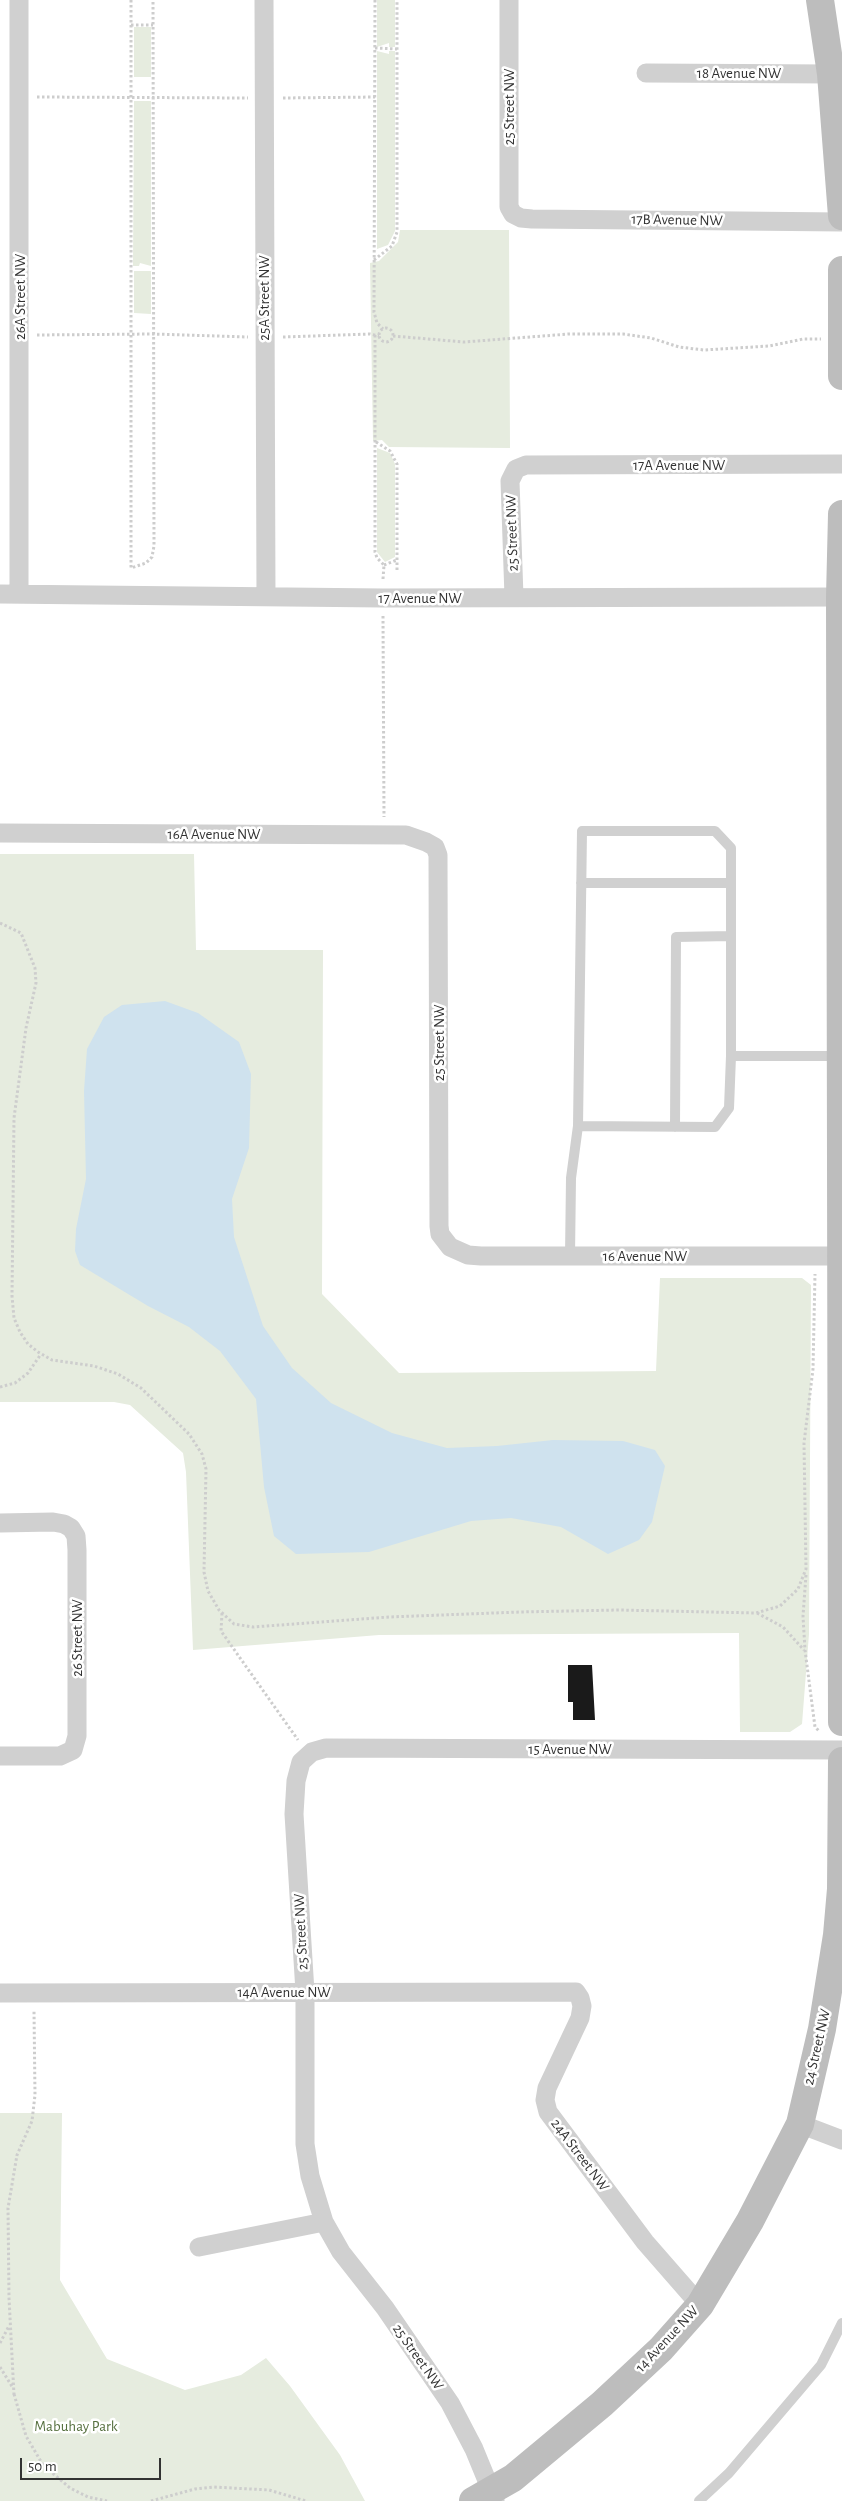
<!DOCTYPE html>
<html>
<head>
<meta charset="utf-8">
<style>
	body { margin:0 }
	#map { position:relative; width:842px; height:2501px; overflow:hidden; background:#fff; font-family:"Alegreya Sans",sans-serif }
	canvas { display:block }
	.scale { position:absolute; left:20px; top:2458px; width:141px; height:22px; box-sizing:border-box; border:2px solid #333; border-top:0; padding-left:6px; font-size:15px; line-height:18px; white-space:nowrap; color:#333; -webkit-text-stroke:4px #fff; paint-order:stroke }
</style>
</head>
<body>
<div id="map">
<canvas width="842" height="2501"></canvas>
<div class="scale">50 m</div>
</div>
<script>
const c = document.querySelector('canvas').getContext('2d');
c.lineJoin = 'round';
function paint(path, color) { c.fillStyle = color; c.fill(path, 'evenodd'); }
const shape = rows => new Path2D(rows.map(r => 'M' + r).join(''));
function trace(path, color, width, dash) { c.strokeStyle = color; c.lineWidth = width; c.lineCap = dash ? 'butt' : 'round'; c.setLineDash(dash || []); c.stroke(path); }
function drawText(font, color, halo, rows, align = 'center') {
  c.font = font + ' "Alegreya Sans",sans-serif'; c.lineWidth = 5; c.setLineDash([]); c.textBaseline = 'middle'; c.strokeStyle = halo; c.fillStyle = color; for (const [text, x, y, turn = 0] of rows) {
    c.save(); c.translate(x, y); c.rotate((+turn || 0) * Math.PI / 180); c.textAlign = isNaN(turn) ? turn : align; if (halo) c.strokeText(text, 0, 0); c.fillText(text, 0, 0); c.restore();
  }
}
const green = shape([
	[377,0,395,0,395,47,389,47,389,43,377,47],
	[134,27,151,27,151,77,134,77],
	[377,51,389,54,389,51,395,51,395,231,388,245,377,249],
	[134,101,151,101,151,266,140,263,139,266,133,266],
	[400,230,509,230,510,448,389,447,382,440,373,441,370,263,379,261,398,242],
	[134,271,151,271,151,314,134,313],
	[377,448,390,453,395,464,395,557,385,562,377,552],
	[0,854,194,854,196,950,323,950,322,1294,399,1373,656,1371,660,1278,802,1278,811,1285,809,1634,802,1724,790,1732,740,1732,739,1633,379,1635,193,1650,186,1472,183,1453,130,1405,114,1402,0,1402],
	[0,2113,62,2113,60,2280,107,2359,185,2390,241,2375,266,2358,290,2386,340,2455,365,2501,0,2501]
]);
const water = shape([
	[165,1001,198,1013,239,1042,251,1074,249,1148,232,1199,234,1237,263,1326,292,1368,331,1403,392,1433,447,1448,497,1446,553,1440,623,1441,655,1450,665,1466,652,1522,639,1540,608,1554,561,1527,511,1518,471,1521,369,1552,296,1554,274,1536,264,1487,256,1399,220,1351,189,1327,148,1306,80,1265,75,1251,76,1229,86,1179,84,1091,87,1049,104,1017,122,1005]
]);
const building = shape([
	[568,1665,592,1665,595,1720,573,1720,573,1702,568,1702]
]);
const path = shape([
	[131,0,131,568,146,563,152,557,154,546,153,0],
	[375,0,374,312,377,323,383,329],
	[131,25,153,25],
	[375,48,397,49],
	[37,97,248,98],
	[283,98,375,97],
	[374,260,392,246,397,232,397,0],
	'379 335a7 7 0 1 1 14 0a7 7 0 1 1-14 0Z',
	[37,335,153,334,248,337],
	[375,335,375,552,377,558,384,565],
	[393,336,464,342,569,334,623,334,651,338,679,347,704,350,769,346,803,339,821,339],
	[283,337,370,334,379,336],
	[376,442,390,451,397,464,397,572],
	[384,565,397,560],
	[383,579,384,565],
	[383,616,384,817],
	[0,923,21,933,35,968,36,983,26,1028,14,1118,12,1296,14,1318,20,1332,28,1344,38,1352,52,1360,94,1366,118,1374,141,1388,189,1434,202,1454,206,1469,204,1572,208,1591,219,1610,234,1624,253,1627,389,1617,520,1612,619,1610,756,1613,780,1606,798,1589,806,1569,804,1443,813,1369,815,1274],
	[0,1387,15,1383,28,1373,41,1354],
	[806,1575,803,1616,805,1650,815,1727,819,1731],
	[222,1613,221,1631,298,1740],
	[757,1613,783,1627,804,1650],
	[0,2343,9,2326],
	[0,2367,13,2388],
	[14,2394,26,2436,43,2465,70,2488,88,2497,107,2501],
	[14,2395,9,2298,8,2208,17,2155,32,2121,35,2095,34,2011],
	[151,2501,195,2489,213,2487,269,2490,306,2501]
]);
const lane = shape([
	[581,883,731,883],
	[578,1126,715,1127,729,1108,731,1056],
	[675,1127,676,937,731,936],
	[570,1256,571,1178,578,1126,582,831,715,831,731,848,731,1056,840,1056],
	[699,2501,729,2473,821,2365,842,2323]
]);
const street = shape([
	[264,0,266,596],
	[509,0,509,207,513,214,521,218,532,219,842,222],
	[646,73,831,74],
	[0,594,383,598,840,597],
	[19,594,19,0],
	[514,597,510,481,516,469,526,465,842,464],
	[0,833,406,835,426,842,435,847,438,855,439,1226,440,1234,450,1247,468,1255,481,1256,841,1256],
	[0,1523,53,1522,64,1524,71,1528,76,1536,77,1550,77,1736,73,1750,60,1756,0,1756],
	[0,1993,576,1992,580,1998,582,2006,580,2018,547,2088,545,2100,548,2112,645,2242,700,2305],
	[800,2124,842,2140],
	[199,2247,324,2222],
	[495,2500,474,2449,450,2403,385,2308,341,2252,324,2222,310,2176,305,2144,305,1992,294,1814,296,1781,301,1762,312,1752,326,1748,842,1750]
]);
const secondary = shape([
	[820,0,831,74,842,216],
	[842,270,842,376],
	[842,514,840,597,842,1722],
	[473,2501,513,2478,602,2404,661,2349,700,2305,750,2221,800,2124,822,2029,837,1935,841,1889,842,1761]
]);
const streetNames = [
	["18 Avenue NW",739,73],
	["25 Street NW",509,107,-90],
	["17B Avenue NW",677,220,1],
	["26A Street NW",20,297,-90],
	["25A Street NW",264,298,-90],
	["17A Avenue NW",679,465],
	["25 Street NW",512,533,-92],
	["17 Avenue NW",420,598],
	["16A Avenue NW",214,834],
	["25 Street NW",439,1043,-90],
	["16 Avenue NW",645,1256],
	["26 Street NW",77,1638,-90],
	["15 Avenue NW",570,1749],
	["25 Street NW",301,1932,-93],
	["14A Avenue NW",284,1992],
	["24 Street NW",817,2047,-77],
	["24A Street NW",580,2155,53],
	["14 Avenue NW",667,2339,-47],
	["25 Street NW",418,2357,55]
];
const parkNames = [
	["Mabuhay Park",76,2426]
];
paint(green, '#e6ecdf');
paint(water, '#cfe2ee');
paint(building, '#1a1a1a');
trace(path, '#cdcdcd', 3, [2.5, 2.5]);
trace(lane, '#d0d0d0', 10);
trace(street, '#d0d0d0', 19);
trace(secondary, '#bdbdbd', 28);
drawText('15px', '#333', '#fff', streetNames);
drawText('15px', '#56703f', '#fff', parkNames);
</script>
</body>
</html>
